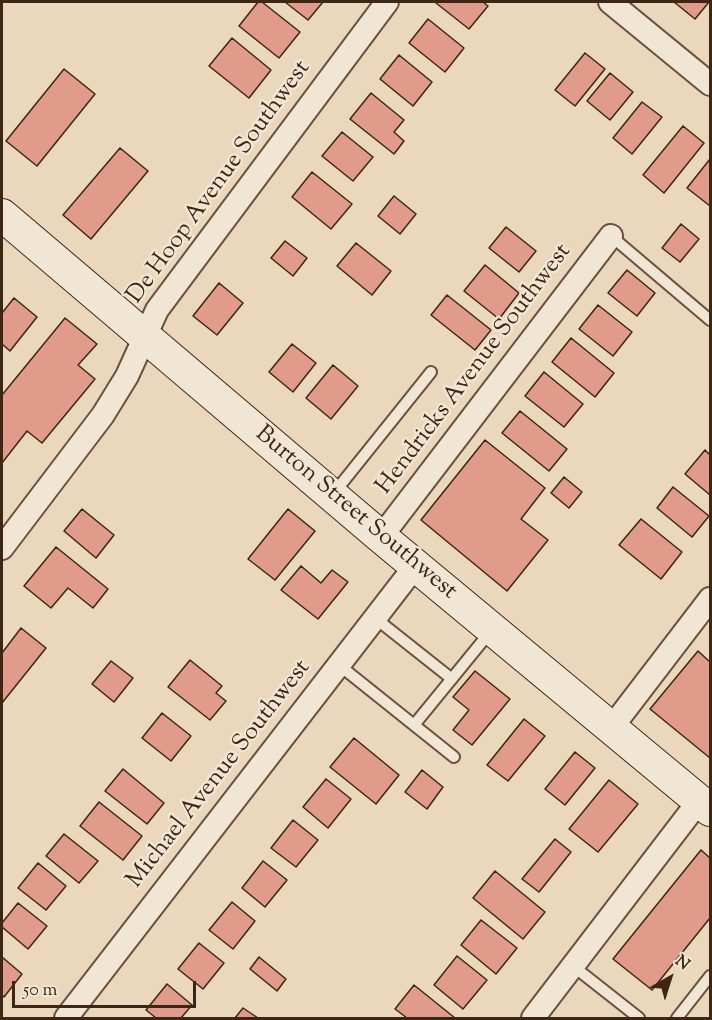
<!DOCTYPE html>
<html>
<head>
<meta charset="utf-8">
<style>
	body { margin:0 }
	#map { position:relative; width:712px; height:1020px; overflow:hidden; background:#ead7bc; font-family:"Sorts Mill Goudy",serif }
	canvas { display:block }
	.frame { position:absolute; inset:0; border:3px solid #3d2615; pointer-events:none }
	.north { position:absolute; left:640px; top:948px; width:60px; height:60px; -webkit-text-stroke:4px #f1e5d3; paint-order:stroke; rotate:39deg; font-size:16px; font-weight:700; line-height:24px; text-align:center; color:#3d2615 }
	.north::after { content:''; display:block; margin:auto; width:21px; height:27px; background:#3d2615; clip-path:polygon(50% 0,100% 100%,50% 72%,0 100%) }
	.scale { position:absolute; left:12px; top:981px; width:184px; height:27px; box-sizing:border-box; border:3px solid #3d2615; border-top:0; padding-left:8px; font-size:18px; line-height:21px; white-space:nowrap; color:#3d2615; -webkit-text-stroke:4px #f1e5d3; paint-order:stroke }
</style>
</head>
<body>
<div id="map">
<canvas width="712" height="1020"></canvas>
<div class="frame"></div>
<div class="north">N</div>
<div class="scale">50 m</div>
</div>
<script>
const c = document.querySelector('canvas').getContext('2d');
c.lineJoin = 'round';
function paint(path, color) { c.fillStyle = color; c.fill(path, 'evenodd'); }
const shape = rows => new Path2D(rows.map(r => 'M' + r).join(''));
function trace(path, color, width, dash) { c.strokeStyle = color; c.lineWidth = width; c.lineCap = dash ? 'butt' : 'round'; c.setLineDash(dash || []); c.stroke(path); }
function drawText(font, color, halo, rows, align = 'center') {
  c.font = font + ' "Sorts Mill Goudy",serif'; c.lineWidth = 5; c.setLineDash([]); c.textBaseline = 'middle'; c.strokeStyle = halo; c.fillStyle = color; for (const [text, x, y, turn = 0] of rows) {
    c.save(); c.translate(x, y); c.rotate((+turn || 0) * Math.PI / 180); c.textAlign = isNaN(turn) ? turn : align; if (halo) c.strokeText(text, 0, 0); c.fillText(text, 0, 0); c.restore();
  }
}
const building = shape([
	[258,2,262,2,300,32,279,58,239,26,258,2],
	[285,2,323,2,308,20,285,2],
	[437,2,483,2,488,6,469,29,436,3,437,2],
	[674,2,709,2,695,19,674,2],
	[428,19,464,48,445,72,409,43,428,19],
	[232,38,271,70,249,98,209,66,232,38],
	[585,53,605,69,575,106,555,90,585,53],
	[399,55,432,82,413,106,380,79,399,55],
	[64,69,95,94,37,166,6,141,64,69],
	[610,73,633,92,610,120,587,101,610,73],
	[371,93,404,120,394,132,404,141,394,154,350,119,371,93],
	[642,102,662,117,632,154,613,138,642,102],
	[683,126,704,143,664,193,643,175,683,126],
	[342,132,373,157,353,181,322,156,342,132],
	[120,148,148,171,91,239,63,215,120,148],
	[710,159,710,206,687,188,710,159],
	[312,172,352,204,331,229,292,197,312,172],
	[394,196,416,214,400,234,378,216,394,196],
	[681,224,699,239,680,262,662,248,681,224],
	[506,227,536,251,519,272,489,248,506,227],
	[285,241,307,258,293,276,271,258,285,241],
	[356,243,391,271,372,295,337,266,356,243],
	[485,265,519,293,499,319,464,291,485,265],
	[627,270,655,293,637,316,608,293,627,270],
	[219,283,243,303,217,335,193,316,219,283],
	[447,295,491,330,475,350,431,315,447,295],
	[14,298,37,317,10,351,2,344,2,313,14,298],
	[598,305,632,332,613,356,579,329,598,305],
	[65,318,97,344,78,365,95,379,42,443,27,431,2,463,2,395,65,318],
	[571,338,614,373,595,397,552,362,571,338],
	[292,344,316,363,293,392,269,372,292,344],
	[333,365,358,386,331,419,306,398,333,365],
	[544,372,583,404,564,427,525,396,544,372],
	[520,411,567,449,549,471,502,433,520,411],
	[485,440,545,488,521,519,548,540,507,591,421,520,485,440],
	[705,450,710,455,710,495,685,474,705,450],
	[564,477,582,492,569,508,551,493,564,477],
	[673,487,709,516,692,537,657,508,673,487],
	[82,509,114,535,96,558,64,531,82,509],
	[288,509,315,531,275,580,248,559,288,509],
	[641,519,682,552,661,579,619,545,641,519],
	[56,547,108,589,93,608,68,588,51,608,24,586,56,547],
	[301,566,321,583,332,570,348,582,318,619,281,590,301,566],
	[21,628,46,648,2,703,2,653,21,628],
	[698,651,710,662,710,758,650,709,698,651],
	[190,660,222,686,216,693,226,701,210,720,168,687,190,660],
	[111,661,133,678,114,702,92,684,111,661],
	[475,671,510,699,472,745,453,730,469,710,453,697,475,671],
	[162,713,191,736,171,761,142,738,162,713],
	[524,719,545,736,508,781,487,765,524,719],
	[354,738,399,775,376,804,330,767,354,738],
	[575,752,595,768,565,805,545,789,575,752],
	[123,769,164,803,147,824,105,791,123,769],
	[422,770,443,787,427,809,405,792,422,770],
	[326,779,351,799,328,828,303,807,326,779],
	[609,780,638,804,598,852,569,829,609,780],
	[99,802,142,836,123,860,80,826,99,802],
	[293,820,318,840,296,867,271,848,293,820],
	[64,834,98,861,79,883,46,856,64,834],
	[555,839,571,852,539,892,522,879,555,839],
	[701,850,710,858,710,918,652,990,613,959,701,850],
	[263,861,287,880,265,907,242,888,263,861],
	[38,863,66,886,46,910,18,888,38,863],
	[495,871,545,912,523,939,473,898,495,871],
	[232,902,255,921,233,949,209,930,232,902],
	[18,903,47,926,28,949,2,927,2,923,18,903],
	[481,920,517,948,496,974,461,945,481,920],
	[199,943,224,963,203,989,178,969,199,943],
	[457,956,487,980,463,1009,434,985,457,956],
	[2,957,22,974,4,997,2,995,2,957],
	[259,957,286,979,277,991,250,969,259,957],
	[167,984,192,1005,181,1018,156,1018,146,1010,167,984],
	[414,985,455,1018,407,1018,395,1009,414,985],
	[243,1008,258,1018,235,1018,243,1008]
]);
const service = shape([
	[611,236,710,320],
	[334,493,431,372],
	[375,618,452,679],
	[339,665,454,757],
	[414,725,490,632],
	[573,966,639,1018],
	[677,1018,710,976]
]);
const minor = shape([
	[610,2,710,84],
	[381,537,611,236],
	[2,548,103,415,127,376,157,310,387,2],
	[612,727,710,599],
	[66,1018,416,565],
	[533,1018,699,801]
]);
const secondary = shape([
	[2,215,381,537,710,810]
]);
const streetNames = [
	["De Hoop Avenue Southwest",220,183,-54],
	["Hendricks Avenue Southwest",475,370,-53],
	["Burton Street Southwest",355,514,40],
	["Michael Avenue Southwest",220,775,-52]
];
paint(building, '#e09b8a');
trace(building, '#3d2615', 1.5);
trace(service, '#68523f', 14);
trace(minor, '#68523f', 26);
trace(secondary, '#3d2615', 34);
trace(service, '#f1e5d3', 10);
trace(minor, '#f1e5d3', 22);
trace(secondary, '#f1e5d3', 32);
drawText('24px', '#3d2615', '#f1e5d3', streetNames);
</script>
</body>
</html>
